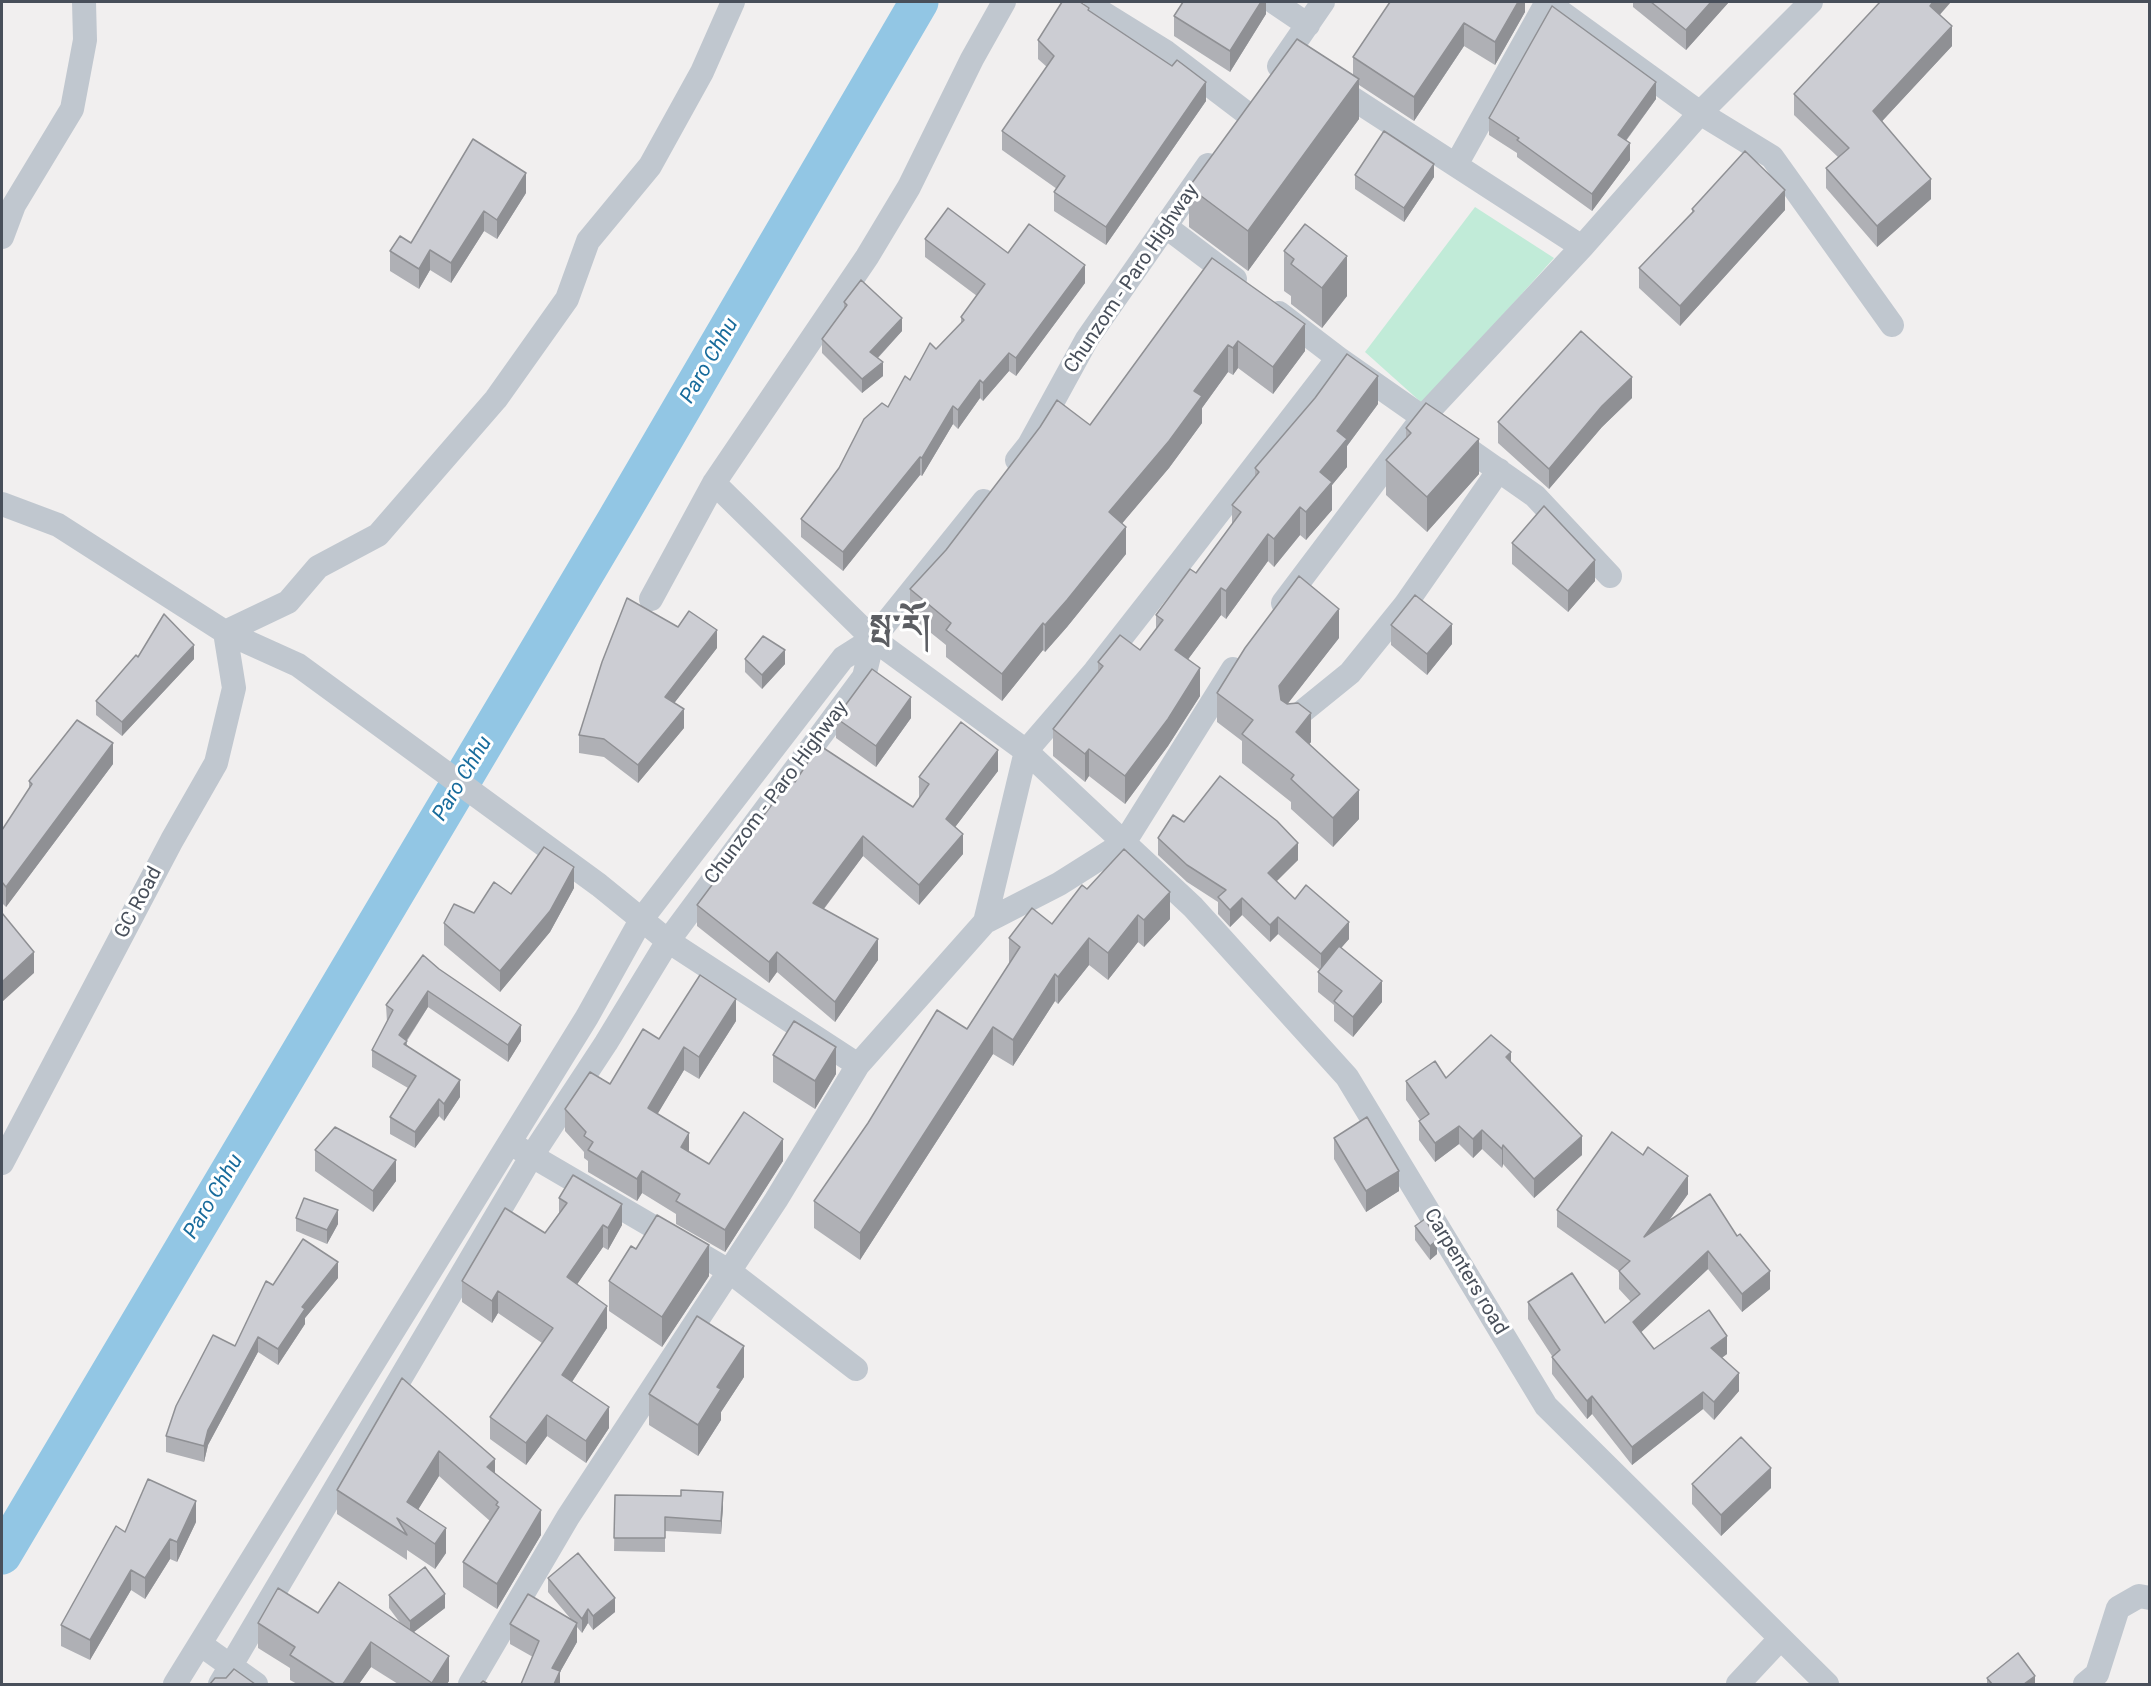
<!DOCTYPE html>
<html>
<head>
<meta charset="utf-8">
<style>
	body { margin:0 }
	#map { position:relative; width:2151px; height:1686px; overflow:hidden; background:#f1efef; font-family:Roboto,sans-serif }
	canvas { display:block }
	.frame { position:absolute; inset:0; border:3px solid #484f5a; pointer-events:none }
</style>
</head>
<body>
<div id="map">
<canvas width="2151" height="1686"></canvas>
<div class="frame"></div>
</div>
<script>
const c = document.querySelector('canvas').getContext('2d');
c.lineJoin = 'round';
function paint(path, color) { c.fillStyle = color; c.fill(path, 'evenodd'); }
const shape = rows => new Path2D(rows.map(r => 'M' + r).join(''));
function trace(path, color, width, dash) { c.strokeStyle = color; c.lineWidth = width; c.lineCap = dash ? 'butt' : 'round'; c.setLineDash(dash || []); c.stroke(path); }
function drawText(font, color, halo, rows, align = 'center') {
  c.font = font + ' Roboto,"Noto Serif Tibetan",sans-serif'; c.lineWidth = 6; c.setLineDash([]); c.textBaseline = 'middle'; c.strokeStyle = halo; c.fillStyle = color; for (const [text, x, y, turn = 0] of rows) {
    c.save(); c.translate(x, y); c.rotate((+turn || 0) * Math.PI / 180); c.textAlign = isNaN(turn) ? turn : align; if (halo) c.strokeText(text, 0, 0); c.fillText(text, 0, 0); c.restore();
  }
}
const green = shape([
	[1475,207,1554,258,1423,404,1365,352]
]);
const river = shape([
	[2,1555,617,519,919,2]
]);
const minor = shape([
	[1274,2,1308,25],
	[1095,8,1166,52,1245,112],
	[1279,66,1323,2],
	[1332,85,1582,247],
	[1456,165,1547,2,1700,113,1772,157,1892,325],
	[1165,226,1235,279],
	[2,237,14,205,72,109,85,40,84,2],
	[1279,313,1338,358,1535,496,1610,576],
	[1017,460,1029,445,1087,339,1208,165],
	[714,483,873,639,1026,751,1193,907,1347,1077,1546,1406,1827,1684],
	[2,504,58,525,225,632,298,665,599,885,668,941,858,1065],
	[651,599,714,483,867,257,909,187,972,59,1004,2],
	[1283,603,1424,416,1582,247,1700,113,1811,2],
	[225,632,288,602,318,567,378,535,496,399,567,299,588,241,650,166,702,72,733,2],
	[1292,720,1350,673,1405,605,1499,470],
	[985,922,1026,751,1095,671,1182,560,1338,358],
	[520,1149,729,1271,856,1369],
	[2,1163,172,840,216,763,234,688,225,632],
	[200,1644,256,1684],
	[175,1684,587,1017,641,920,843,658,873,639,984,501],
	[220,1684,531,1157,606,1043,668,941,864,677,873,639],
	[470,1684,568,1517,776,1200,858,1065,985,922,1059,884,1124,843,1233,669],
	[1738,1684,1780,1639],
	[2085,1684,2097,1674,2118,1608,2139,1596,2150,1598]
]);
const wall = shape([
	[1266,2,1266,14,1230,72,1174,36,1174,16],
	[1525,2,1525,12,1495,65,1464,46,1414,121,1359,85,1359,119,1248,271,1189,227,1189,187,1353,75,1353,57],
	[1633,2,1729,2,1686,50,1633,7],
	[1089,11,1206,101,1106,245,1054,211,1054,192,1057,189,1002,150,1002,131,1047,67,1038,59,1038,40],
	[1940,14,1952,46,1882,121,1931,199,1877,247,1826,188,1826,168,1838,157,1794,115,1794,94],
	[1656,99,1626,141,1630,160,1592,211,1517,157,1517,153,1489,135,1489,118],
	[1355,175,1434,177,1404,222,1355,189],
	[526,193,497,239,484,231,451,283,430,270,419,289,390,271,390,251],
	[1692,209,1785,210,1680,326,1639,288,1639,268,1692,212],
	[925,239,1008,253,1085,283,1016,376,1009,371,983,401,980,398,958,429,953,424,922,476,920,475,843,571,801,537,801,519,910,380,961,324,961,317,977,296,925,257],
	[1284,251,1347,296,1322,328,1291,304,1291,296,1284,291],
	[1212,258,1305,351,1273,394,1238,368,1233,375,1228,372,1202,408,1202,423,1169,468,1122,523,1126,554,1067,627,1045,652,1043,650,1002,701,946,657,946,645,910,616,910,589,1090,425],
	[844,302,902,331,878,358,883,376,862,393,822,353,822,339,844,310],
	[1632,398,1602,427,1549,489,1498,443,1498,422],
	[1378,404,1347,446,1347,467,1332,485,1332,510,1306,540,1300,535,1274,567,1268,561,1226,619,1221,615,1188,659,1200,696,1168,746,1125,804,1089,776,1085,782,1053,756,1053,729,1098,673,1098,662,1140,650,1156,630,1156,615,1196,573,1232,524,1232,505,1255,477,1255,468],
	[1406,428,1479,474,1427,532,1386,495,1386,460,1406,438],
	[1512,543,1595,581,1568,612,1512,564],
	[1391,625,1452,644,1427,675,1391,645],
	[1339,638,1287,704,1311,742,1309,744,1359,819,1333,847,1291,809,1291,802,1242,763,1242,741,1217,722,1217,693],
	[717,648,674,703,684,728,638,783,604,757,579,753,579,735],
	[138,657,194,659,122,736,96,715,96,701],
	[745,659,785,664,762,689,745,672],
	[836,718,911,718,876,767,836,738],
	[113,764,6,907,2,903,2,830,29,790,29,781],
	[998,771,955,827,963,854,919,905,863,856,824,909,878,960,835,1022,777,972,769,983,697,926,697,905,795,782,913,807,919,798,919,777],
	[1184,822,1298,860,1276,881,1295,899,1349,939,1341,948,1382,1002,1353,1037,1334,1021,1334,1005,1318,992,1318,972,1320,970,1278,934,1270,942,1242,915,1230,927,1218,914,1218,902,1187,882,1158,855,1158,838],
	[574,888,550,932,500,992,444,945,444,923,474,913,511,894],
	[1087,889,1170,919,1144,947,1138,942,1108,980,1089,965,1058,1004,1055,1001,1013,1066,993,1054,860,1260,814,1228,814,1201,967,1029,1009,964,1009,938,1052,924],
	[423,955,521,1041,508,1062,428,1007,407,1041,407,1045,460,1097,444,1121,439,1116,415,1148,390,1134,390,1117,408,1088,372,1067,372,1050,387,1022,386,1005],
	[736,1021,699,1079,684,1070,657,1114,689,1152,709,1164,783,1161,725,1252,676,1224,676,1214,642,1193,637,1201,588,1172,588,1161,584,1158,584,1152,565,1131,565,1109,610,1084,659,1039],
	[773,1055,836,1074,815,1109,773,1082],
	[1511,1062,1582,1155,1534,1198,1503,1164,1502,1168,1482,1149,1473,1158,1459,1144,1435,1162,1419,1140,1419,1121,1420,1120,1406,1100,1406,1081,1446,1078],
	[1334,1138,1399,1191,1366,1212,1334,1159],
	[315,1150,396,1181,373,1212,315,1171],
	[1688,1194,1668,1222,1770,1289,1742,1312,1708,1269,1641,1332,1654,1349,1727,1354,1722,1358,1739,1391,1714,1420,1703,1409,1632,1465,1592,1414,1587,1419,1552,1374,1552,1356,1528,1319,1528,1302,1605,1323,1631,1302,1619,1289,1619,1271,1557,1227,1557,1210],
	[559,1198,622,1225,608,1250,603,1247,577,1284,607,1328,572,1382,609,1428,586,1463,547,1436,526,1465,490,1439,490,1417,542,1343,498,1313,492,1323,462,1302,462,1281,545,1233,559,1213],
	[296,1218,338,1224,327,1244,296,1231],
	[1415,1226,1437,1254,1430,1260,1415,1240],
	[636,1249,709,1276,662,1347,609,1311,609,1281],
	[338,1278,305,1318,305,1324,278,1365,258,1352,208,1445,204,1462,166,1452,166,1436,235,1346,273,1285],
	[744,1377,721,1412,721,1420,698,1456,649,1425,649,1394],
	[402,1378,495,1473,541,1535,497,1609,463,1587,463,1562,490,1521,439,1476,418,1509,446,1553,435,1569,407,1550,407,1560,337,1514,337,1490],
	[1692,1484,1771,1488,1721,1536,1692,1504],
	[615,1495,723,1506,721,1534,665,1531,665,1552,614,1551],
	[196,1522,177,1562,170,1559,145,1599,131,1590,90,1660,61,1646,61,1625,125,1532],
	[548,1578,615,1612,593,1630,588,1623,582,1633,577,1627,577,1642,560,1672,560,1684,533,1657,510,1644,510,1624,570,1618,548,1592],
	[389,1595,445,1608,414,1632,449,1681,447,1684,398,1684,371,1667,359,1684,297,1684,290,1680,290,1668,258,1648,258,1623,318,1613,401,1624,389,1608],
	[1987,1678,2035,1684,1987,1684]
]);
const shadedWall = shape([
	[1261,2,1266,2,1266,14,1230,72,1230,51],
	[1518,2,1525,2,1525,12,1495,65,1495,42],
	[1711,2,1729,2,1686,50,1686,30],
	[1933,2,1951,2,1930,26,1930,6],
	[1464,23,1464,46,1414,121,1414,97],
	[1952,26,1952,46,1873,131,1873,111],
	[1359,79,1359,119,1248,271,1248,231],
	[1206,82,1206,101,1106,245,1106,227],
	[1656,82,1656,99,1618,151,1618,135],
	[1630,143,1630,160,1592,211,1592,194],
	[1434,164,1434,177,1404,222,1404,208],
	[526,173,526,193,497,239,497,220],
	[1931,179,1931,199,1877,247,1877,226],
	[1785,190,1785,210,1680,326,1680,306],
	[484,211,484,231,451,283,451,263],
	[430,250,430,270,419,289,419,269],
	[1347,256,1347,296,1322,328,1322,288],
	[1085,265,1085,283,1016,376,1016,358],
	[902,318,902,331,870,366,870,352],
	[1305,324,1305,351,1273,394,1273,367],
	[1238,341,1238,368,1233,375,1233,348],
	[1228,345,1228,372,1202,408,1202,423,1169,468,1109,539,1109,512,1194,391],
	[1009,353,1009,371,983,401,983,383],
	[883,362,883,376,862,393,862,379],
	[1378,376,1378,404,1347,446,1347,467,1332,485,1332,510,1306,540,1306,512,1320,472,1337,431],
	[1632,377,1632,398,1602,427,1549,489,1549,469,1602,406],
	[980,380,980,398,958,429,958,410],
	[953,406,953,424,922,476,922,458],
	[1479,439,1479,474,1427,532,1427,497],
	[920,457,920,475,843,571,843,552],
	[1300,507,1300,535,1274,567,1274,539],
	[1126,527,1126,554,1067,627,1045,652,1045,625],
	[1268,534,1268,561,1226,619,1226,591],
	[1595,560,1595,581,1568,612,1568,591],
	[1221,588,1221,615,1175,677,1175,650],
	[1339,609,1339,638,1279,715,1279,686],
	[1043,623,1043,650,1002,701,1002,674],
	[1452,624,1452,644,1427,675,1427,654],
	[717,630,717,648,665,715,665,697],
	[194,645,194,659,122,736,122,722],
	[785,650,785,664,762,689,762,675],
	[1200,668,1200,696,1168,746,1125,804,1125,776],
	[911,697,911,718,876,767,876,746],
	[684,709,684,728,638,783,638,765],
	[1311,713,1311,742,1296,761,1296,732],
	[113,743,113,764,6,907,6,887],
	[1089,749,1089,776,1085,782,1085,754],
	[998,750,998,771,946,839,946,819],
	[1359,790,1359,819,1333,847,1333,818],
	[963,834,963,854,919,905,919,885],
	[863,836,863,856,813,923,813,903],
	[1298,843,1298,860,1268,890,1268,873],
	[574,867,574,888,550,932,500,992,500,971],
	[1170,892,1170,919,1144,947,1144,920],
	[1242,898,1242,915,1230,927,1230,910],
	[1138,915,1138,942,1108,980,1108,953],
	[1278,917,1278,934,1270,942,1270,925],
	[1349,922,1349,939,1321,971,1321,954],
	[1089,938,1089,965,1058,1004,1058,977],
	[878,939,878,960,835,1022,835,1002],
	[34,952,34,973,2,1002,2,982],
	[777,952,777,972,769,983,769,962],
	[1055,974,1055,1001,1013,1066,1013,1040],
	[1382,981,1382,1002,1353,1037,1353,1017],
	[428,991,428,1007,406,1041,407,1057,399,1035],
	[736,999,736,1021,699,1079,699,1057],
	[521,1025,521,1041,508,1062,508,1045],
	[993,1027,993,1054,860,1260,860,1233],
	[684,1047,684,1070,648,1130,648,1108],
	[836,1047,836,1074,815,1109,815,1081],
	[1511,1052,1511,1071,1506,1057],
	[460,1080,460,1097,444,1121,444,1104],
	[439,1099,439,1116,415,1148,415,1132],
	[1459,1126,1459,1144,1435,1162,1435,1143],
	[1482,1130,1482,1149,1473,1158,1473,1139],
	[689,1133,689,1155,681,1147],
	[1582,1136,1582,1155,1534,1198,1534,1179],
	[783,1139,783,1161,725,1252,725,1230],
	[1503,1145,1503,1164,1502,1168,1502,1149],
	[396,1160,396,1181,373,1212,373,1191],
	[642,1171,642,1193,637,1201,637,1179],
	[1399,1171,1399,1191,1366,1212,1366,1191],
	[1688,1176,1688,1194,1644,1255,1644,1237],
	[622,1204,622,1225,608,1250,608,1228],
	[338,1210,338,1224,327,1244,327,1230],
	[603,1225,603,1247,567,1299,567,1277],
	[1437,1240,1437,1254,1430,1260,1430,1246],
	[709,1245,709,1276,662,1347,662,1317],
	[1708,1251,1708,1269,1633,1340,1633,1322],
	[338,1262,338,1278,305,1318,305,1324,278,1365,278,1349,302,1307],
	[1770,1271,1770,1289,1742,1312,1742,1294],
	[498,1291,498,1313,492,1323,492,1301],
	[607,1306,607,1328,562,1397,562,1375],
	[1727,1336,1727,1354,1711,1365,1711,1348],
	[258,1337,258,1352,208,1445,204,1462,204,1446,208,1430],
	[744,1346,744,1377,721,1412,721,1420,698,1456,698,1425,717,1387],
	[1739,1373,1739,1391,1714,1420,1714,1402],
	[1703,1392,1703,1409,1632,1465,1632,1447],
	[1592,1396,1592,1414,1587,1419,1587,1401],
	[609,1407,609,1428,586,1463,586,1441],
	[547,1415,547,1436,526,1465,526,1443],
	[439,1451,439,1476,408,1526,407,1502],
	[495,1459,495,1484,487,1467],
	[1771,1468,1771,1488,1721,1536,1721,1515],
	[723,1492,723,1506,721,1534,721,1521],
	[196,1501,196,1522,177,1562,177,1542],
	[541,1510,541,1535,497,1609,497,1584],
	[446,1528,446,1553,435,1569,435,1544],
	[170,1539,170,1559,145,1599,145,1578],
	[131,1570,131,1590,90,1660,90,1640],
	[445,1594,445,1608,410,1635,410,1621],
	[615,1598,615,1612,593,1630,593,1616],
	[588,1609,588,1623,582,1633,582,1619],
	[577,1623,577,1642,560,1672,560,1684,554,1684,552,1668],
	[371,1642,371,1667,359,1684,343,1684],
	[449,1656,449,1681,447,1684,432,1684,432,1683],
	[2035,1676,2035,1684,2024,1684]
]);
const building = shape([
	[1062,2,1080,2,1089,8,1088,10,1172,66,1177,60,1206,82,1106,227,1054,192,1065,176,1002,131,1054,56,1038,40,1062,2],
	[1183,2,1261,2,1230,51,1174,16,1183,2],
	[1390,2,1518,2,1495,42,1464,23,1414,97,1353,57,1390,2],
	[1651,2,1711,2,1686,30,1651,2],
	[1880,2,1933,2,1930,6,1952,26,1873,111,1931,179,1877,226,1826,168,1849,148,1794,94,1880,2],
	[1552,6,1656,82,1618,135,1630,143,1592,194,1517,140,1519,138,1489,118,1552,6],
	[1297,39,1359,79,1248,231,1189,187,1297,39],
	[1384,131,1434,164,1404,208,1355,175,1384,131],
	[473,139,526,173,497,220,484,211,451,263,430,250,419,269,390,251,400,236,411,243,473,139],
	[1745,151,1785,190,1680,306,1639,268,1694,211,1692,209,1745,151],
	[948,208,1008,253,1029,224,1085,265,1016,358,1009,353,983,383,980,380,958,410,953,406,922,458,920,457,843,552,801,519,839,468,864,419,882,403,888,407,905,376,910,380,930,343,936,349,964,320,961,317,985,284,925,239,948,208],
	[1305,224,1347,256,1322,288,1291,264,1294,259,1284,251,1305,224],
	[1212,258,1305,324,1273,367,1238,341,1233,348,1228,345,1194,391,1202,396,1169,441,1109,512,1126,527,1067,600,1045,625,1043,623,1002,674,946,630,951,623,910,589,946,550,1040,427,1057,400,1090,425,1212,258],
	[861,280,902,318,870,352,883,362,862,379,822,339,847,305,844,302,861,280],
	[1581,331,1632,377,1602,406,1549,469,1498,422,1581,331],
	[1347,354,1378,376,1337,431,1347,439,1320,472,1332,482,1306,512,1300,507,1274,539,1268,534,1226,591,1221,588,1175,650,1200,668,1168,719,1125,776,1089,749,1085,754,1053,729,1103,666,1098,662,1120,635,1140,650,1163,620,1156,615,1190,569,1196,573,1241,512,1232,505,1259,472,1255,468,1315,398,1347,354],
	[1426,403,1479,439,1427,497,1386,460,1411,433,1406,428,1426,403],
	[1544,506,1595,560,1568,591,1512,543,1544,506],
	[1299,576,1339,609,1279,686,1281,700,1287,704,1298,703,1311,713,1296,732,1359,790,1333,818,1291,779,1294,775,1242,734,1253,720,1217,693,1245,648,1299,576],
	[1415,595,1452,624,1427,654,1391,625,1415,595],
	[627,598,678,627,689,611,717,630,665,697,684,709,638,765,604,739,579,735,602,662,627,598],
	[164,614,194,645,122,722,96,701,136,655,138,657,164,614],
	[763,636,785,650,762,675,745,659,763,636],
	[872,669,911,697,876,746,836,718,872,669],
	[77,720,113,743,6,887,2,882,2,830,32,784,29,781,77,720],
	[961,722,998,750,946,819,963,834,919,885,863,836,813,903,878,939,835,1002,777,952,769,962,697,905,791,779,795,782,819,745,913,807,929,784,919,777,961,722],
	[1220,776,1277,821,1298,843,1268,873,1295,899,1306,885,1349,922,1321,954,1278,917,1270,925,1242,898,1230,910,1218,897,1226,890,1187,865,1158,838,1173,815,1184,822,1220,776],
	[544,847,574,867,550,911,500,971,444,923,454,904,474,913,494,882,511,894,544,847],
	[1124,849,1170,892,1144,920,1138,915,1108,953,1089,938,1058,977,1055,974,1013,1040,993,1027,860,1233,814,1201,868,1123,937,1010,967,1029,1020,947,1009,938,1032,908,1052,924,1082,885,1087,889,1124,849],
	[2,913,34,952,2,982,2,913],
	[1339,946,1382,981,1353,1017,1334,1001,1342,991,1318,972,1339,946],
	[423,955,439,969,521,1025,508,1045,428,991,399,1035,407,1041,404,1044,460,1080,444,1104,439,1099,415,1132,390,1117,416,1076,372,1050,393,1010,386,1005,423,955],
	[700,975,736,999,699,1057,684,1047,648,1108,689,1133,681,1147,709,1164,744,1112,783,1139,725,1230,676,1201,680,1194,642,1171,637,1179,588,1150,593,1142,584,1136,586,1132,565,1109,590,1072,610,1084,643,1029,659,1039,700,975],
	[794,1021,836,1047,815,1081,773,1055,794,1021],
	[1491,1035,1511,1052,1506,1057,1582,1136,1534,1179,1503,1145,1502,1149,1482,1130,1473,1139,1459,1126,1435,1143,1419,1121,1429,1114,1406,1081,1435,1061,1446,1078,1491,1035],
	[1367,1117,1399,1171,1366,1191,1334,1138,1367,1117],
	[335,1127,396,1160,373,1191,315,1150,335,1127],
	[1612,1132,1643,1155,1648,1147,1688,1176,1644,1237,1710,1194,1737,1236,1740,1234,1770,1271,1742,1294,1708,1251,1633,1322,1654,1349,1709,1310,1727,1336,1711,1348,1739,1373,1714,1402,1703,1392,1632,1447,1592,1396,1587,1401,1552,1357,1560,1350,1528,1302,1572,1273,1605,1323,1640,1294,1619,1271,1630,1261,1557,1210,1612,1132],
	[573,1175,622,1204,608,1228,603,1225,567,1277,607,1306,562,1375,609,1407,586,1441,547,1415,526,1443,490,1417,553,1328,498,1291,492,1301,462,1281,505,1208,545,1233,567,1203,559,1198,573,1175],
	[304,1198,338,1210,327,1230,296,1218,304,1198],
	[657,1215,709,1245,662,1317,609,1281,631,1246,636,1249,657,1215],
	[1425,1219,1437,1240,1430,1246,1415,1226,1425,1219],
	[303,1239,338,1262,302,1307,305,1309,278,1349,258,1337,208,1430,204,1446,166,1436,176,1406,213,1335,235,1346,266,1281,273,1285,303,1239],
	[697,1316,744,1346,717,1387,721,1389,698,1425,649,1394,697,1316],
	[402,1378,495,1459,487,1467,541,1510,497,1584,463,1562,499,1507,496,1505,498,1502,439,1451,407,1502,446,1528,435,1544,397,1518,407,1535,337,1490,402,1378],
	[1741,1437,1771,1468,1721,1515,1692,1484,1741,1437],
	[148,1479,196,1501,177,1542,170,1539,145,1578,131,1570,90,1640,61,1625,116,1526,125,1532,148,1479],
	[681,1490,723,1492,721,1521,665,1517,665,1538,614,1538,615,1495,681,1496,681,1490],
	[578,1553,615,1598,593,1616,588,1609,582,1619,548,1578,578,1553],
	[425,1567,445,1594,410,1621,389,1595,425,1567],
	[339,1582,449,1656,432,1683,371,1642,343,1684,335,1684,290,1655,295,1647,258,1623,278,1588,318,1613,339,1582],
	[528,1594,577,1623,552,1668,560,1671,554,1684,521,1684,539,1641,510,1624,528,1594],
	[2018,1653,2035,1676,2024,1684,1992,1684,1987,1678,2018,1653],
	[234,1669,255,1684,210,1684,215,1678,226,1678,234,1669],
	[483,1681,488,1684,480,1684,483,1681]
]);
const streetNames = [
	["Chunzom - Paro Highway",1132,279,-56],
	["Chunzom - Paro Highway",777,793,-53],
	["GC Road",139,903,-62],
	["Carpenters road",1465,1272,59]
];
const waterNames = [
	["Paro Chhu",710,361,-60],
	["Paro Chhu",463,779,-59],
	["Paro Chhu",214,1197,-59]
];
const townNames = [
	["སྤ་རོ།",900,629]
];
paint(green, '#c1ebd8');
trace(river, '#92c6e4', 39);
trace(minor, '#c0c7cf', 24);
paint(wall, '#afb0b5');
paint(shadedWall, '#8f9094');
paint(building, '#cccdd3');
trace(building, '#8f9094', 1.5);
drawText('20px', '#484f5a', '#fff', streetNames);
drawText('italic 21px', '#196c9c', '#fff', waterNames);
drawText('bold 32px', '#5c5e63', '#fff', townNames);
</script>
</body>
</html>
